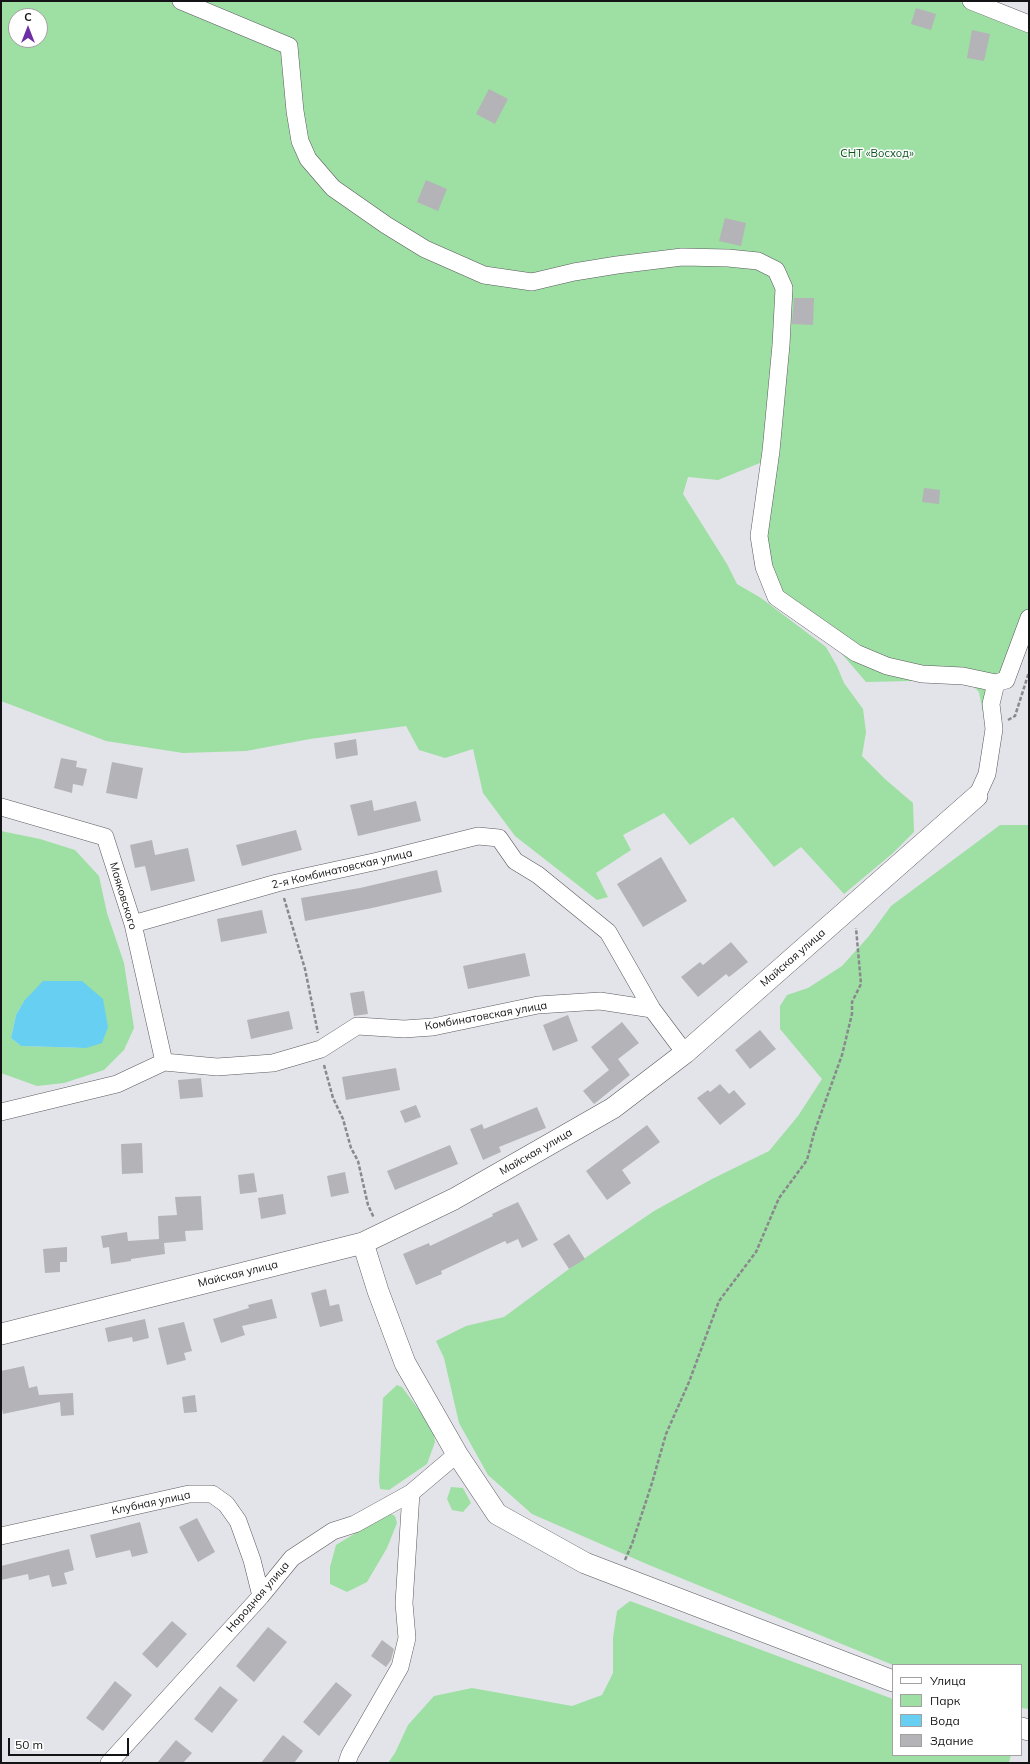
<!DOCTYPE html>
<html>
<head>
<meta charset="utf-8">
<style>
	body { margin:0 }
	#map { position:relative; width:1030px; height:1764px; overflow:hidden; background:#e3e4e9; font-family:Mulish,sans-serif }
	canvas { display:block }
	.frame { position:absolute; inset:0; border:2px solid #141416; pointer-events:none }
	.legend { position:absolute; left:892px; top:1664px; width:130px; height:92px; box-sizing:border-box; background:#fff; border:1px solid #a1a1a2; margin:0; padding:5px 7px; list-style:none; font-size:12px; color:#141416 }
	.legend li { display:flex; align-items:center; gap:8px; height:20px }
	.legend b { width:20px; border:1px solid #a1a1a2 }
	.north { position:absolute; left:8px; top:8px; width:40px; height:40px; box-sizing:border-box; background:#fff; border:1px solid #a1a1a2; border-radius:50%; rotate:0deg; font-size:11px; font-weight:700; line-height:16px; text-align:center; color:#141416 }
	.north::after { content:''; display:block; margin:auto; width:14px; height:18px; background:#6e2fa4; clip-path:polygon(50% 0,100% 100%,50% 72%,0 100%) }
	.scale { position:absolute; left:8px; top:1738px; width:121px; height:18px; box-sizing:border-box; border:2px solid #141416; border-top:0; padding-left:5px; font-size:12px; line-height:14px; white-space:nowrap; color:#141416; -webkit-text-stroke:3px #fff; paint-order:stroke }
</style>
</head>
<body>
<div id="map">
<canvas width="1030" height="1764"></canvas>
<div class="frame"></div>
<ul class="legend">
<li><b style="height:5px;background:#fff"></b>Улица</li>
<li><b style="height:11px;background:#9edfa3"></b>Парк</li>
<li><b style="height:11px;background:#67cff1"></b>Вода</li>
<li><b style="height:11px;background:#b3b3b8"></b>Здание</li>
</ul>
<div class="north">С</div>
<div class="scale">50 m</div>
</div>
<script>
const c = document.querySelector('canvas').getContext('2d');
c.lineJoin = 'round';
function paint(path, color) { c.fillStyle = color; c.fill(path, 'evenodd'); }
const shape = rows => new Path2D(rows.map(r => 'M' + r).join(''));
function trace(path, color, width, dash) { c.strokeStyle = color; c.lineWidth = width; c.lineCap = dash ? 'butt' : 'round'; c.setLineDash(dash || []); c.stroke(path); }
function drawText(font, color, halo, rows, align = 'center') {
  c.font = font + ' Mulish,sans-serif'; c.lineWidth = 3; c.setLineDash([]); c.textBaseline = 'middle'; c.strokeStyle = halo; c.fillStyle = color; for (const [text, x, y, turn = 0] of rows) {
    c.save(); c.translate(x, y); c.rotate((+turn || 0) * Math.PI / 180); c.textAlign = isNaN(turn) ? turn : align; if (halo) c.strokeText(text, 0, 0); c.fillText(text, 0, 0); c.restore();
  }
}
const green = shape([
	[1,1,971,1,1029,24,1029,618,1008,671,996,709,984,718,979,692,971,684,957,680,866,682,841,653,776,597,764,567,770,452,760,463,718,480,688,477,683,494,727,564,737,584,761,598,826,647,837,666,844,683,863,709,866,732,862,756,885,779,913,803,914,832,893,853,844,894,801,847,774,867,733,817,690,845,664,813,623,835,631,850,596,873,608,897,597,900,515,836,483,793,473,749,445,758,419,750,406,726,310,739,246,751,183,753,106,741,1,701],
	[16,16,40,16,40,40,16,40],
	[1000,825,1029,825,1029,1709,1021,1708,1021,1665,893,1665,649,1565,532,1514,488,1475,459,1423,444,1358,436,1341,466,1326,504,1317,569,1269,654,1211,712,1179,769,1151,798,1116,822,1079,780,1029,780,1006,787,995,808,988,842,966,869,936,891,906],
	[1,831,40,839,75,850,99,876,107,913,124,963,134,1028,124,1050,104,1070,64,1083,37,1086,1,1073],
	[24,1001,86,1048,21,1046,11,1038,16,1015],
	[397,1385,402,1387,433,1429,435,1442,427,1464,389,1490,380,1489,379,1481,383,1398],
	[451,1487,463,1488,471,1503,463,1512,452,1510,447,1499],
	[389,1513,395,1516,397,1523,387,1548,367,1582,347,1592,330,1584,330,1567,336,1545],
	[630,1601,893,1699,893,1755,1011,1755,1009,1763,388,1763,395,1753,408,1725,434,1696,472,1688,572,1706,602,1695,613,1673,613,1638,617,1611]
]);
const water = shape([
	[43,981,82,981,103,999,108,1027,102,1043,86,1048,21,1046,11,1038,16,1015,24,1001]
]);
const building = shape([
	[916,8,936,14,931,30,911,24],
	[972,30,990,34,984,61,967,58],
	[489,89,508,99,495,124,476,114],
	[426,180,447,189,438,211,417,202],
	[725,218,746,223,741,246,719,241],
	[794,298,814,298,813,325,792,324],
	[924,488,940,490,939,504,922,502],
	[356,739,358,755,336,759,334,743],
	[61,758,77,761,76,767,87,769,83,786,73,784,72,793,54,788],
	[112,762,143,768,137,799,106,793],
	[372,800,374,811,416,801,421,821,358,836,350,805],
	[296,830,302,850,242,866,236,845],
	[152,840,155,855,188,848,195,881,151,891,145,866,135,868,130,845],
	[661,857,687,901,643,927,617,884],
	[437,870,442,892,372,908,305,921,301,898,360,888],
	[262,910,267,933,221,942,217,919],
	[731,942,748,962,729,977,726,974,698,997,681,977,700,962,703,965],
	[525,953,530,976,468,989,463,966],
	[364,991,368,1014,354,1016,350,993],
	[289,1011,293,1029,251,1039,247,1020],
	[568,1015,578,1041,553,1051,543,1025],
	[622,1022,639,1043,618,1059,630,1075,594,1104,583,1091,609,1070,591,1047],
	[760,1030,776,1049,750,1069,735,1050],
	[396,1068,400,1090,346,1100,342,1077],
	[201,1078,203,1097,180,1099,178,1080],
	[720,1084,729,1094,734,1090,746,1104,720,1125,697,1098,708,1090,710,1092],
	[416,1105,421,1117,405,1123,400,1111],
	[537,1107,546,1128,499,1147,501,1152,483,1160,470,1129,482,1124,484,1129],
	[647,1125,660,1142,622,1170,631,1183,607,1200,586,1171],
	[142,1143,143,1173,122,1174,121,1144],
	[450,1145,458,1164,395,1190,387,1171],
	[345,1172,349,1193,331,1197,327,1176],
	[254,1173,257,1192,240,1194,238,1175],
	[283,1194,286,1214,261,1219,258,1198],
	[201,1196,203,1230,185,1231,186,1241,164,1243,165,1254,131,1259,131,1261,111,1264,109,1247,103,1248,101,1236,127,1232,128,1241,159,1239,158,1216,177,1215,175,1197],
	[518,1202,538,1240,522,1248,518,1239,507,1244,505,1241,441,1271,442,1274,416,1285,403,1254,429,1243,430,1246,493,1216,492,1214],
	[569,1234,585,1259,569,1269,553,1244],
	[67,1247,67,1262,60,1262,60,1272,45,1273,43,1249],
	[326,1289,330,1306,339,1304,343,1321,320,1327,311,1293],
	[272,1299,277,1318,242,1326,245,1335,221,1343,213,1319,249,1308,248,1305],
	[145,1319,149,1338,133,1342,132,1337,108,1342,105,1328],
	[184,1322,192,1351,184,1353,186,1360,167,1365,158,1328],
	[24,1366,29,1388,37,1386,39,1395,73,1393,74,1415,61,1416,60,1402,3,1414,1,1403,1,1371],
	[195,1395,197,1412,184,1413,182,1397],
	[197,1518,215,1552,198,1562,179,1527],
	[140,1522,148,1553,132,1557,130,1550,96,1558,90,1535],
	[69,1549,74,1570,64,1573,67,1584,52,1587,49,1575,29,1580,28,1574,1,1580,1,1566],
	[172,1621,187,1634,157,1668,142,1654],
	[268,1627,287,1642,254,1682,236,1666],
	[382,1640,394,1649,391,1660,386,1667,371,1656],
	[115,1681,132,1695,103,1731,86,1718],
	[336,1682,352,1695,319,1736,303,1722],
	[220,1686,238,1700,212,1733,194,1719],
	[283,1735,303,1751,294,1763,261,1763],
	[176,1740,192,1753,183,1763,157,1763]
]);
const path = shape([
	[1008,720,1015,716,1029,672],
	[284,898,305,969,318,1033],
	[324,1065,333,1098,343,1119,351,1148,358,1161,368,1205,374,1218],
	[625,1560,632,1544,652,1483,666,1434,689,1382,719,1301,756,1252,779,1198,807,1160,814,1133,842,1055,852,1014,852,1002,861,984,856,928]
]);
const minor = shape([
	[181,1,289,46,295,111,300,141,308,159,333,188,386,225,425,249,484,275,532,282,574,272,617,265,682,257,728,258,758,261,776,270,784,288,781,345,771,451,759,536,764,567,776,597,856,653,887,666,922,674,963,676,996,683,1006,680,1029,618],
	[971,1,1029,24],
	[977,796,987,774,994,729,991,704,996,683],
	[1,807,105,837,133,924,164,1062],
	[133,924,277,883,378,861,478,836,499,838,515,861,538,875,608,932,652,1009,685,1053],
	[1,1112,117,1084,164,1062,217,1067,273,1063,321,1049,357,1026,404,1029,433,1027,538,1005,600,1001,652,1009],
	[1,1536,189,1494,212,1494,226,1504,238,1521,252,1560,261,1596],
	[109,1763,261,1596,292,1558,333,1531,355,1524,411,1493,457,1454],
	[347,1763,350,1754,400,1667,407,1638,404,1603,411,1493]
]);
const tertiary = shape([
	[363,1243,378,1291,405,1363,457,1454,497,1514,585,1563,893,1681],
	[1,1334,363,1243,454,1199,613,1108,685,1053,977,796],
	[1021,1728,1029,1730]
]);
const parkNames = [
	["СНТ «Восход»",877,154]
];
const streetNames = [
	["2-я Комбинатовская улица",342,869,-13],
	["Маяковского",123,896,73],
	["Майская улица",793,958,-41],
	["Комбинатовская улица",486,1016,-10],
	["Майская улица",536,1152,-30],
	["Майская улица",238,1274,-14],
	["Клубная улица",151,1503,-12],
	["Народная улица",258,1597,-49]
];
paint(green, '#9edfa3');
paint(water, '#67cff1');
paint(building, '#b3b3b8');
trace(minor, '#5a5a5f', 18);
trace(tertiary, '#5a5a5f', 22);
trace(path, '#88898c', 2.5, [4, 2]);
trace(minor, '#fff', 17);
trace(tertiary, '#fff', 21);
drawText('11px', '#0a531c', '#fff', parkNames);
drawText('11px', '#141416', '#fff', streetNames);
</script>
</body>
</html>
